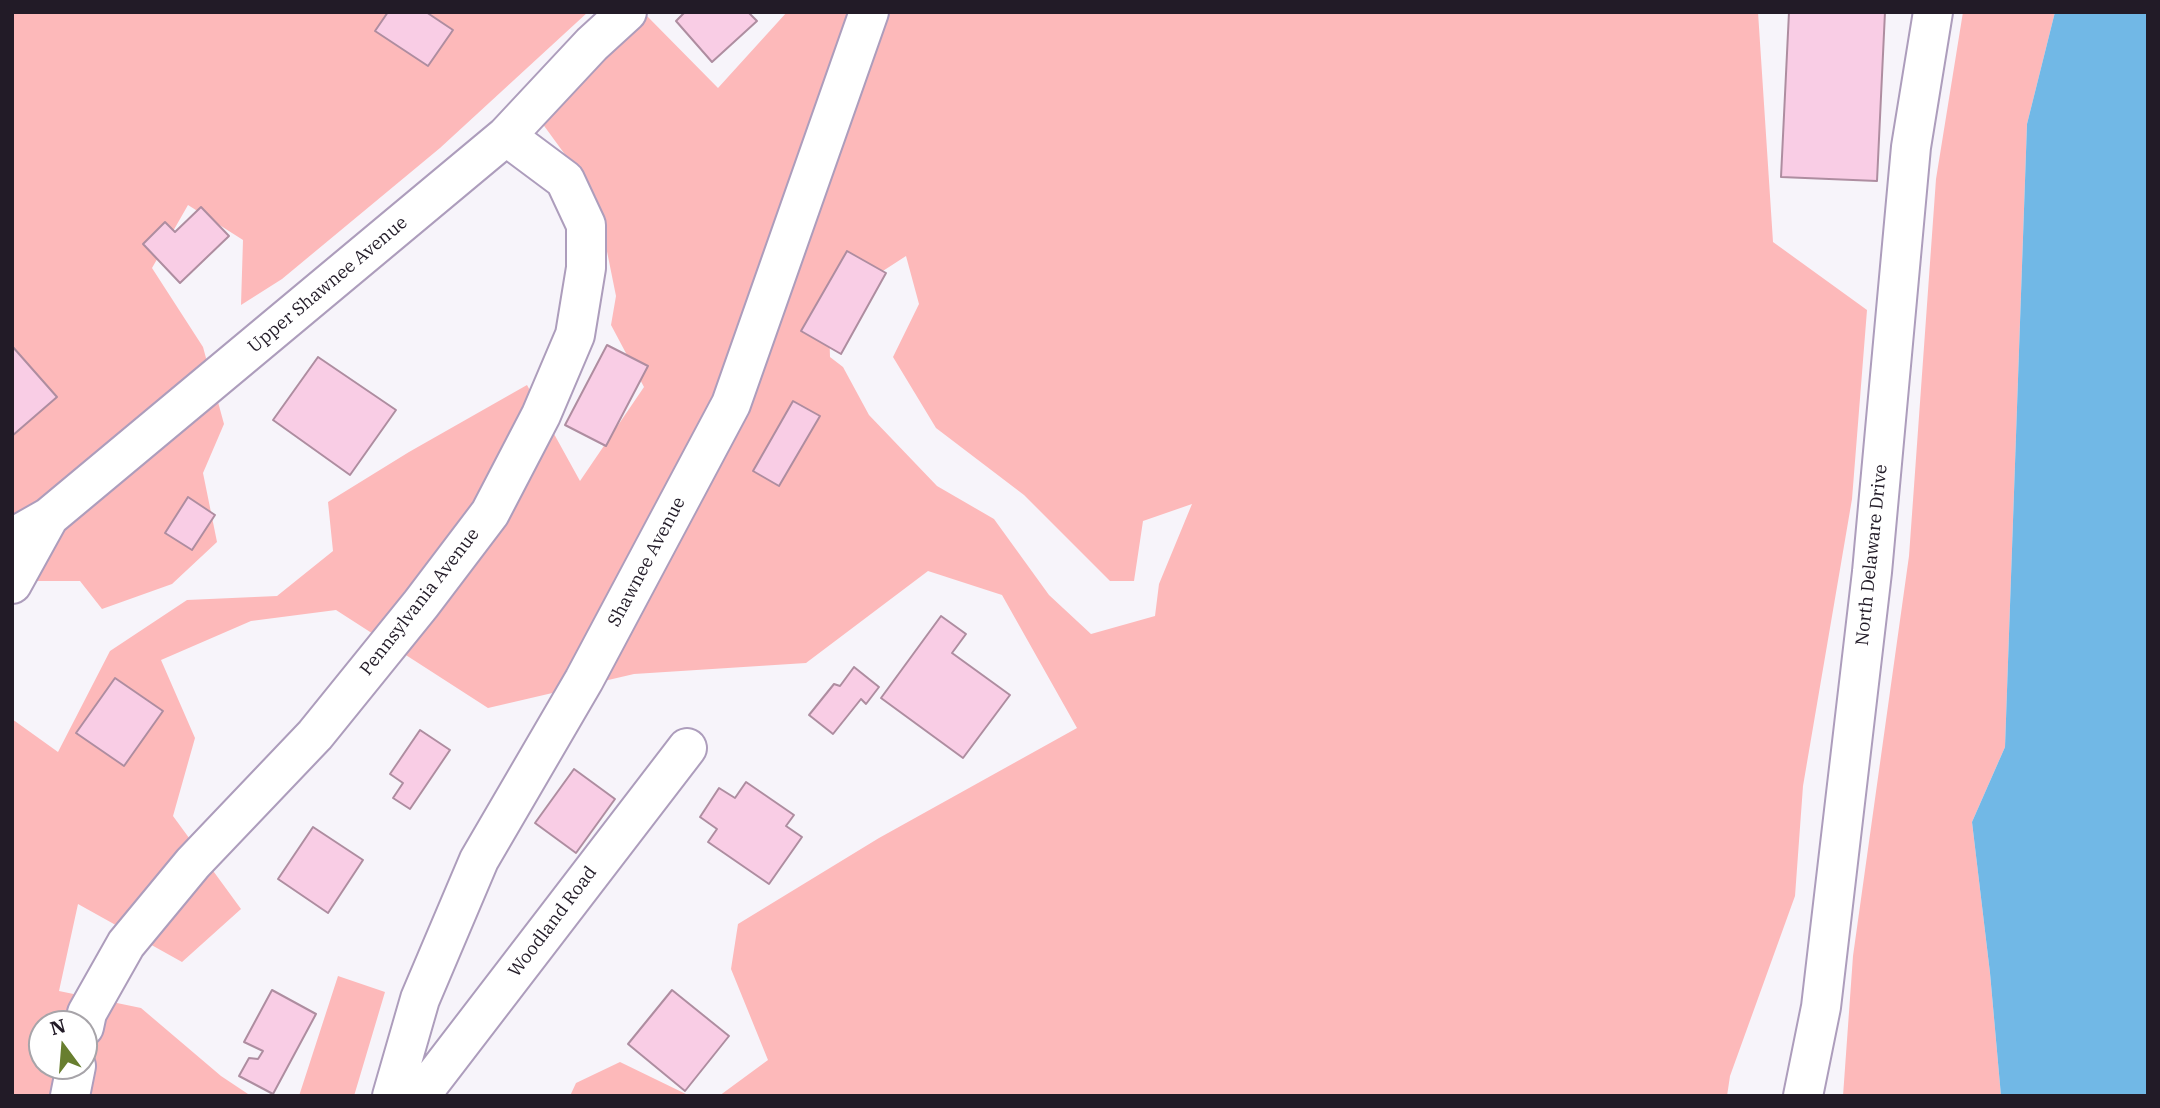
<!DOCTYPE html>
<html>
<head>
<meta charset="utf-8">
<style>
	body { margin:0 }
	#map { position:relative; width:2160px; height:1108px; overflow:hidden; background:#f7f4fa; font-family:"IBM Plex Serif",serif }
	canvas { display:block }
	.frame { position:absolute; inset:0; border:14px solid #221b27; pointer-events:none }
	.north { position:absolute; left:28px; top:1010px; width:70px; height:70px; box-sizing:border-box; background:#fff; border:2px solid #a7a4a9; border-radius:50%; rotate:344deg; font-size:19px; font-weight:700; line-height:28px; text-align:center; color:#221b27 }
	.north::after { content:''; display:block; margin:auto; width:24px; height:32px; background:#687e2f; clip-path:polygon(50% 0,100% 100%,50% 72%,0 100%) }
</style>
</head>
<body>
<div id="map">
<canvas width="2160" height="1108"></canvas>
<div class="frame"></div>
<div class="north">N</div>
</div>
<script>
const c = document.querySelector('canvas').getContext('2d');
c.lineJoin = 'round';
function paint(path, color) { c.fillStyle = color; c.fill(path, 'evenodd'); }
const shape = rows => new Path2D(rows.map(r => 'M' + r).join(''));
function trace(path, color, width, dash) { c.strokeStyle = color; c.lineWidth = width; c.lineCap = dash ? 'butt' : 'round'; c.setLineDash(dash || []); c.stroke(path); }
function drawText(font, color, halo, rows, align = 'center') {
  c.font = font + ' "IBM Plex Serif",serif'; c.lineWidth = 5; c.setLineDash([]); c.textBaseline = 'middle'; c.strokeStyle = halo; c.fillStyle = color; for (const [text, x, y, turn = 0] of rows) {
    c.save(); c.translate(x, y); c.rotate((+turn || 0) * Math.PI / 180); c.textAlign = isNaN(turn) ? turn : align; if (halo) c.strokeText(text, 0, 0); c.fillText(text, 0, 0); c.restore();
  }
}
const green = shape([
	[12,12,588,12,440,148,282,279,241,305,243,240,188,205,152,268,203,347,224,424,203,473,217,542,172,584,102,609,80,581,12,581],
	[787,12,1758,12,1773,242,1867,310,1852,499,1803,786,1795,896,1730,1076,1727,1096,719,1096,768,1060,731,969,738,924,879,838,1077,728,1002,595,928,571,806,663,634,674,488,708,336,610,251,621,161,660,195,738,173,816,241,909,182,962,78,904,59,991,141,1008,221,1076,251,1096,12,1096,12,719,58,752,110,651,187,600,277,596,333,551,328,502,409,452,527,385,580,481,644,387,611,325,616,296,596,197,542,123,646,15,718,88],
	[906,256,919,304,893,357,936,428,1024,495,1110,581,1134,581,1143,521,1192,504,1159,584,1155,616,1091,634,1049,595,994,519,937,486,869,415,843,367,830,357,829,323,835,302],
	[42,1024,84,1024,84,1066,42,1066],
	[1963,12,2055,12,2027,124,2005,747,1972,822,1990,973,2001,1096,1843,1096,1853,956,1909,556,1936,179],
	[338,976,385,992,354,1096,299,1096],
	[620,1062,690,1096,570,1096,576,1083]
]);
const water = shape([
	[2055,12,2148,12,2148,1096,2001,1096,1990,973,1972,822,2005,747,2027,124]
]);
const building = shape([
	[388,12,426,12,453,30,428,66,375,31,388,12],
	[685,12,748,12,757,21,712,62,676,21,685,12],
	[1789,12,1885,12,1877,181,1781,177,1789,12],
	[201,207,229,236,180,283,143,244,165,222,175,232,201,207],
	[847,251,886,273,841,354,801,331,847,251],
	[607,345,648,366,606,446,565,425,607,345],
	[12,346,57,397,12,436,12,346],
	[318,357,396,410,350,475,273,420,318,357],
	[793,401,820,416,779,486,753,471,793,401],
	[188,497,215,515,192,550,165,533,188,497],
	[941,616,966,634,952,653,1010,695,963,758,881,698,941,616],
	[854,667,879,687,866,704,861,699,833,734,809,715,834,684,840,686,854,667],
	[115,678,163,711,124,766,76,733,115,678],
	[420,730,450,750,410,809,393,798,403,783,390,774,420,730],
	[574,769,615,799,576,853,535,823,574,769],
	[746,782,794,815,786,826,802,837,769,884,708,842,717,829,700,817,719,788,735,798,746,782],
	[313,827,363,860,328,913,278,879,313,827],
	[272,990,316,1014,273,1094,239,1076,249,1058,258,1059,263,1051,244,1042,272,990],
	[672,990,729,1036,685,1091,628,1044,672,990]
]);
const minor = shape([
	[12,538,49,517,506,136,592,44,627,12],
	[12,584,49,517],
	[84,1027,87,1013,126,944,193,863,315,735,421,604,490,513,541,415,575,335,586,268,586,225,565,180,506,136],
	[70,1096,76,1066],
	[392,1096,420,999,479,860,584,680,731,404,869,12],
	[420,1096,687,748]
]);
const major = shape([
	[1803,1096,1821,1007,1872,572,1911,147,1933,12]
]);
const streetNames = [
	["Upper Shawnee Avenue",328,285,-40],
	["North Delaware Drive",1872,555,-84],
	["Shawnee Avenue",647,562,-62],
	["Pennsylvania Avenue",420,602,-52],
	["Woodland Road",553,922,-53]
];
paint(green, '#fdb9ba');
paint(water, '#71b8e6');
paint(building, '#f9cde5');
trace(building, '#ae8da0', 2);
trace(minor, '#ad9dbc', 42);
trace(major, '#ad9dbc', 42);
trace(minor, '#fff', 38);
trace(major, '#fff', 38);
drawText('18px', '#221b27', '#fff', streetNames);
</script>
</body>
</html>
